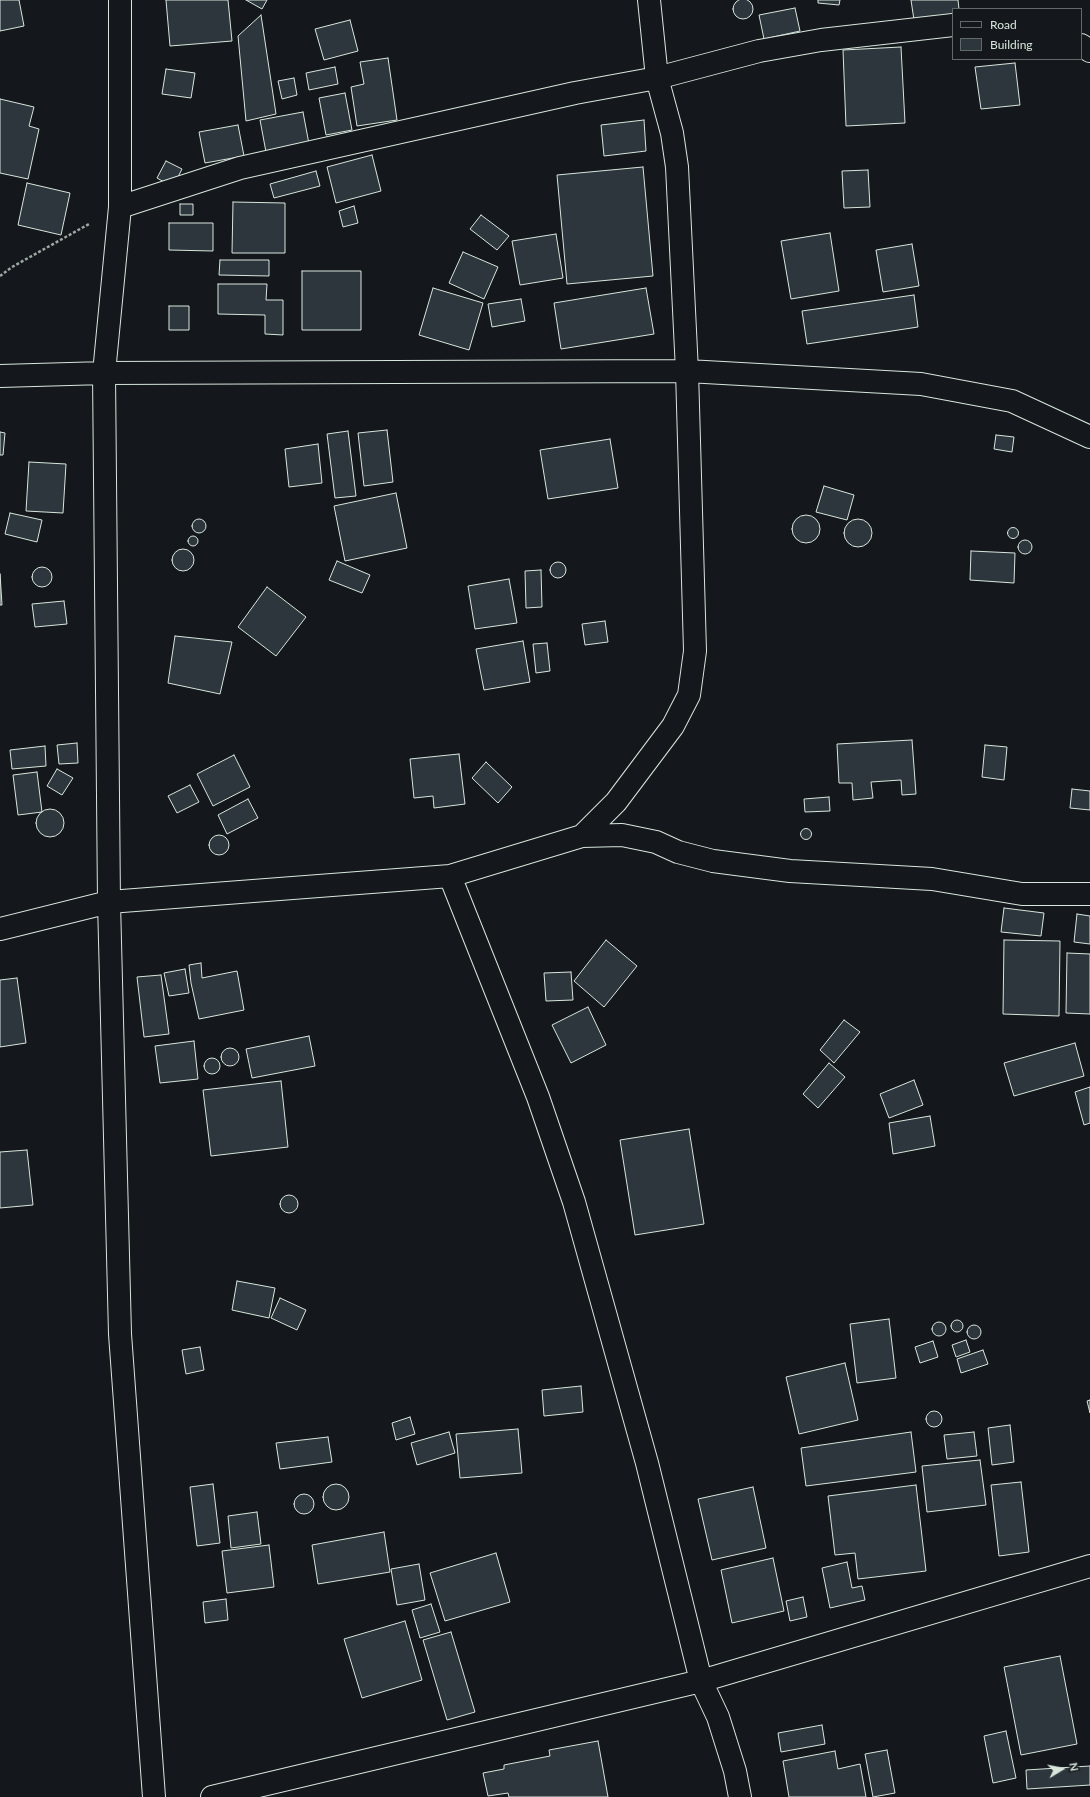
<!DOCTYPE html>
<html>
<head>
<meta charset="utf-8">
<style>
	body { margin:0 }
	#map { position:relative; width:1090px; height:1797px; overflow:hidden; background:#14181c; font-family:Lato,sans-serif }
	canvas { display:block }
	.legend { position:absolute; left:952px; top:8px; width:130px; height:52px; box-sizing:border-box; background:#14181c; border:1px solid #626a69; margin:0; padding:5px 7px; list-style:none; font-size:12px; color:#d8e6dc }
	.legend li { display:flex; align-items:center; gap:8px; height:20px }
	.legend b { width:20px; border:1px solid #626a69 }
	.north { position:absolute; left:1042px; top:1749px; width:40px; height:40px; -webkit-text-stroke:3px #14181c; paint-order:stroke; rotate:80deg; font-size:11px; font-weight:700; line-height:16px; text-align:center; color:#d8e6dc }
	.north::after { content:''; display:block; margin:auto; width:14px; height:18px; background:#d8e6dc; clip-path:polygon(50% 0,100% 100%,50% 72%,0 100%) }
</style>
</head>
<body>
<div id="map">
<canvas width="1090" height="1797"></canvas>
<ul class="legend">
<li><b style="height:5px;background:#14181c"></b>Road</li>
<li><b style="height:11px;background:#2c363c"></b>Building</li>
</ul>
<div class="north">N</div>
</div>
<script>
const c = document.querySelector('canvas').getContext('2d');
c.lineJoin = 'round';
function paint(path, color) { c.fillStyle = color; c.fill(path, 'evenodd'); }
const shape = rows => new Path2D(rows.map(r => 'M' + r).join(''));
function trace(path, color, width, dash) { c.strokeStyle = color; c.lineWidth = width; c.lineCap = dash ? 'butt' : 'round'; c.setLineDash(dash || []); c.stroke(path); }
const building = shape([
	'733 9a10 10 0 1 1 20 0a10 10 0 1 1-20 0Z',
	[0,0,19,0,24,26,0,31,0,0],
	[166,0,228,0,232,41,170,46,166,0],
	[246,0,267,0,262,9,246,0],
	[818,0,840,0,839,5,818,3,818,0],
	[911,0,958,0,959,9,953,9,953,15,914,20,911,0],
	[795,8,800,31,764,39,759,15,795,8],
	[261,15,276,114,246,121,238,36,261,15],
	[350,20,358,51,324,60,315,29,350,20],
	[901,47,905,123,846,126,843,50,901,47],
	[388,58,397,120,357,126,351,87,364,84,360,62,388,58],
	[1015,63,1020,105,981,109,975,67,1015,63],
	[335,67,338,84,309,90,306,73,335,67],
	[166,69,195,73,191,98,162,94,166,69],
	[294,78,297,95,282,99,278,81,294,78],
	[345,93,352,130,326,135,319,98,345,93],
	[0,99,34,107,29,126,39,129,28,179,0,173,0,99],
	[303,112,309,144,266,152,260,120,303,112],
	[644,120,646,151,604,156,601,125,644,120],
	[238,125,244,156,205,163,199,132,238,125],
	[372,155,381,191,336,203,327,167,372,155],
	[166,161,182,169,173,187,157,178,166,161],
	[643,167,653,276,567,284,557,175,643,167],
	[868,170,870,207,844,208,842,171,868,170],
	[316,171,320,186,274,198,270,184,316,171],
	[27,183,70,193,61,235,18,225,27,183],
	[233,202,285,203,285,253,232,253,233,202],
	[180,204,193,204,193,215,180,215,180,204],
	[354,206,358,223,343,227,339,211,354,206],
	[481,215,509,236,497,250,470,229,481,215],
	[169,223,213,223,213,251,169,250,169,223],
	[830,233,839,291,791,299,781,241,830,233],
	[556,234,563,278,520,285,512,241,556,234],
	[912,244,919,286,883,292,876,250,912,244],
	[463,252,498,267,484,299,449,283,463,252],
	[220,260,269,260,269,276,219,275,220,260],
	[302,271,361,271,361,330,302,330,302,271],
	[218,284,267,284,266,300,283,300,283,335,265,334,265,315,218,314,218,284],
	[433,288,483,303,469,350,419,335,433,288],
	[646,288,654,334,561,349,554,303,646,288],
	[914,295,918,327,807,344,802,311,914,295],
	[521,299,525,321,492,327,488,304,521,299],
	[169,306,189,306,189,330,169,330,169,306],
	[387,430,393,482,364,486,358,433,387,430],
	[348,431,356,496,335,498,327,434,348,431],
	[0,432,5,433,3,455,0,455,0,432],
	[996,435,1014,437,1012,452,994,449,996,435],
	[610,439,618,488,548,499,540,450,610,439],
	[318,444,322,483,289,487,285,449,318,444],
	[29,462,66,464,63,513,26,511,29,462],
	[824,486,854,495,847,520,816,512,824,486],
	[396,493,407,548,345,561,334,506,396,493],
	[10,513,42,520,37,542,5,534,10,513],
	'792 529a14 14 0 1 1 28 0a14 14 0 1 1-28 0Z',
	'844 533a14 14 0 1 1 28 0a14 14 0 1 1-28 0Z',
	'192 526a7 7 0 1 1 14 0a7 7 0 1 1-14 0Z',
	'1007.5 533a5.5 5.5 0 1 1 11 0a5.5 5.5 0 1 1-11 0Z',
	'188 541a5 5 0 1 1 10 0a5 5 0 1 1-10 0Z',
	'1018 547a7 7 0 1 1 14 0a7 7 0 1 1-14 0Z',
	'172 560a11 11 0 1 1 22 0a11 11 0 1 1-22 0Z',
	[971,551,1015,553,1014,583,970,580,971,551],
	[337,561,370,575,362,593,329,580,337,561],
	'550 570a8 8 0 1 1 16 0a8 8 0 1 1-16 0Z',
	'32 577a10 10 0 1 1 20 0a10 10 0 1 1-20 0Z',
	[541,570,542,607,526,608,525,571,541,570],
	[0,574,2,605,0,605,0,574],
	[509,579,517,623,475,629,468,586,509,579],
	[267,587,306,617,276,656,238,627,267,587],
	[64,601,67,624,35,627,32,604,64,601],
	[605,621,608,642,585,645,582,624,605,621],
	[175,636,232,642,220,694,168,683,175,636],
	[523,641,530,682,484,690,476,649,523,641],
	[547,643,550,671,536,673,533,644,547,643],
	[912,740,916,794,902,795,901,780,871,782,873,798,853,800,852,783,839,783,837,744,912,740],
	[77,743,78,763,59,764,57,745,77,743],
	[985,745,1007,747,1004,780,982,777,985,745],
	[45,746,46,766,12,769,10,750,45,746],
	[459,754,465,804,434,808,433,796,414,798,410,759,459,754],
	[234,755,250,787,213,806,197,774,234,755],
	[486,762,512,787,498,803,472,778,486,762],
	[57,769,73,778,62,795,47,786,57,769],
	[37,772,42,812,18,815,13,775,37,772],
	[190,785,199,802,177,813,168,796,190,785],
	[1072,789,1090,791,1090,810,1070,808,1072,789],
	[829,797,830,811,805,812,804,799,829,797],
	[248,799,258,818,227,834,218,815,248,799],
	'36 823a14 14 0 1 1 28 0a14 14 0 1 1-28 0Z',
	'800.5 834a5.5 5.5 0 1 1 11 0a5.5 5.5 0 1 1-11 0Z',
	'209 845a10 10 0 1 1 20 0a10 10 0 1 1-20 0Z',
	[1004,908,1044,913,1041,936,1001,932,1004,908],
	[1077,914,1090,916,1090,944,1074,942,1077,914],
	[606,940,637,966,604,1007,574,981,606,940],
	[1004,940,1060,941,1059,1016,1003,1014,1004,940],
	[1067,953,1090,954,1090,1014,1066,1013,1067,953],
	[201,963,202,978,237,971,244,1010,199,1019,191,983,189,965,201,963],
	[185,969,189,993,169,996,164,973,185,969],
	[571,972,573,1000,546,1001,544,973,571,972],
	[161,975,169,1034,144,1037,137,977,161,975],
	[17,978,26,1043,0,1047,0,980,17,978],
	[588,1007,606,1045,571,1063,552,1025,588,1007],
	[844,1020,860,1032,834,1063,820,1050,844,1020],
	[309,1036,315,1066,252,1078,246,1049,309,1036],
	[194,1041,198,1079,160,1083,155,1046,194,1041],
	[1075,1043,1084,1076,1014,1096,1004,1063,1075,1043],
	'221 1057a9 9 0 1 1 18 0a9 9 0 1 1-18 0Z',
	'204 1066a8 8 0 1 1 16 0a8 8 0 1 1-16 0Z',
	[829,1063,845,1077,818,1108,803,1094,829,1063],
	[914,1080,923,1105,889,1118,880,1094,914,1080],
	[281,1081,288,1147,211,1156,203,1090,281,1081],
	[1090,1087,1090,1123,1084,1125,1075,1092,1090,1087],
	[930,1116,935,1146,893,1154,889,1123,930,1116],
	[689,1129,704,1224,635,1235,620,1140,689,1129],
	[27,1150,33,1205,0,1208,0,1152,27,1150],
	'280 1204a9 9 0 1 1 18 0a9 9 0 1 1-18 0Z',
	[237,1281,275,1288,269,1318,232,1310,237,1281],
	[280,1298,306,1310,297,1330,271,1318,280,1298],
	[889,1319,896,1378,857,1383,850,1324,889,1319],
	'951 1326a6 6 0 1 1 12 0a6 6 0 1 1-12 0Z',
	'932 1329a7 7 0 1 1 14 0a7 7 0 1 1-14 0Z',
	'967 1332a7 7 0 1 1 14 0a7 7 0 1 1-14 0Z',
	[966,1340,970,1352,956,1357,952,1345,966,1340],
	[933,1341,938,1357,920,1363,915,1347,933,1341],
	[200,1347,204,1370,186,1374,182,1350,200,1347],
	[983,1350,988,1364,961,1373,957,1359,983,1350],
	[845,1363,858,1420,799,1434,786,1377,845,1363],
	[581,1386,583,1412,544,1416,542,1390,581,1386],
	[1090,1400,1090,1413,1087,1401,1090,1400],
	'926 1419a8 8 0 1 1 16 0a8 8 0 1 1-16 0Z',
	[410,1417,415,1434,396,1440,392,1423,410,1417],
	[1010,1425,1014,1462,992,1465,988,1428,1010,1425],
	[518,1429,522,1473,460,1478,456,1434,518,1429],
	[449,1432,455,1453,417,1465,411,1443,449,1432],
	[911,1432,916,1472,806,1486,801,1448,911,1432],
	[974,1432,977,1456,947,1459,944,1435,974,1432],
	[328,1437,332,1462,280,1469,276,1443,328,1437],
	[980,1460,986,1505,927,1512,922,1466,980,1460],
	[1021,1482,1029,1552,999,1556,991,1485,1021,1482],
	[213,1484,220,1543,197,1546,190,1487,213,1484],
	'323 1497a13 13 0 1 1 26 0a13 13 0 1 1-26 0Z',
	[916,1485,926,1571,858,1579,855,1553,835,1555,828,1496,916,1485],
	[753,1487,766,1548,712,1560,698,1499,753,1487],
	'294 1504a10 10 0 1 1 20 0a10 10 0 1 1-20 0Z',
	[257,1512,261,1544,231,1548,228,1516,257,1512],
	[384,1532,390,1572,318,1584,312,1545,384,1532],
	[269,1545,274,1587,227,1593,222,1551,269,1545],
	[496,1553,510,1602,445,1621,430,1573,496,1553],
	[773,1558,784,1611,732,1623,721,1570,773,1558],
	[847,1562,852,1588,862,1586,865,1600,830,1608,822,1568,847,1562],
	[419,1564,425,1600,397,1605,391,1569,419,1564],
	[803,1597,807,1617,790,1621,786,1601,803,1597],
	[226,1599,228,1620,205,1623,203,1602,226,1599],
	[431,1604,440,1632,420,1638,412,1610,431,1604],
	[405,1621,422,1680,362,1698,344,1639,405,1621],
	[451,1632,475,1712,447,1720,423,1640,451,1632],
	[1060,1656,1077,1744,1021,1755,1004,1667,1060,1656],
	[822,1725,825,1744,781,1752,778,1733,822,1725],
	[1006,1731,1016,1778,993,1783,984,1736,1006,1731],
	[598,1741,608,1797,509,1797,508,1793,488,1796,483,1773,504,1769,504,1765,550,1756,549,1750,598,1741],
	[887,1750,895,1793,873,1797,865,1754,887,1750],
	[835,1751,838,1769,860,1764,866,1797,789,1797,783,1761,835,1751],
	[1090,1766,1090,1785,1027,1789,1026,1770,1090,1766]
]);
const path = shape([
	[0,276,12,267,89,224]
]);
const minor = shape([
	[120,0,120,207,104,373,109,902,120,1334,154,1797],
	[1081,45,1090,51],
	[120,207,240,168,575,93,657,78,759,51,821,40,953,25],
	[0,376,104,373,687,371,921,384,1012,401,1090,437],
	[582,836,616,802,673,726,689,695,695,651,687,371,677,167,672,133,657,78,649,0],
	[450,876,538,1097,574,1202,647,1463,701,1681,718,1717,735,1771,740,1797],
	[0,929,109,902,450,876,582,836,622,835,656,842,678,852,713,861,790,871,932,879,1022,894,1090,894],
	[212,1797,701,1681,1090,1566]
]);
paint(building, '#2c363c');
trace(building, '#d8e6dc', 1);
trace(minor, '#d8e6dc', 24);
trace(path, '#9da8a2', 2.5, [3, 2]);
trace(minor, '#14181c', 22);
</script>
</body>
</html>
